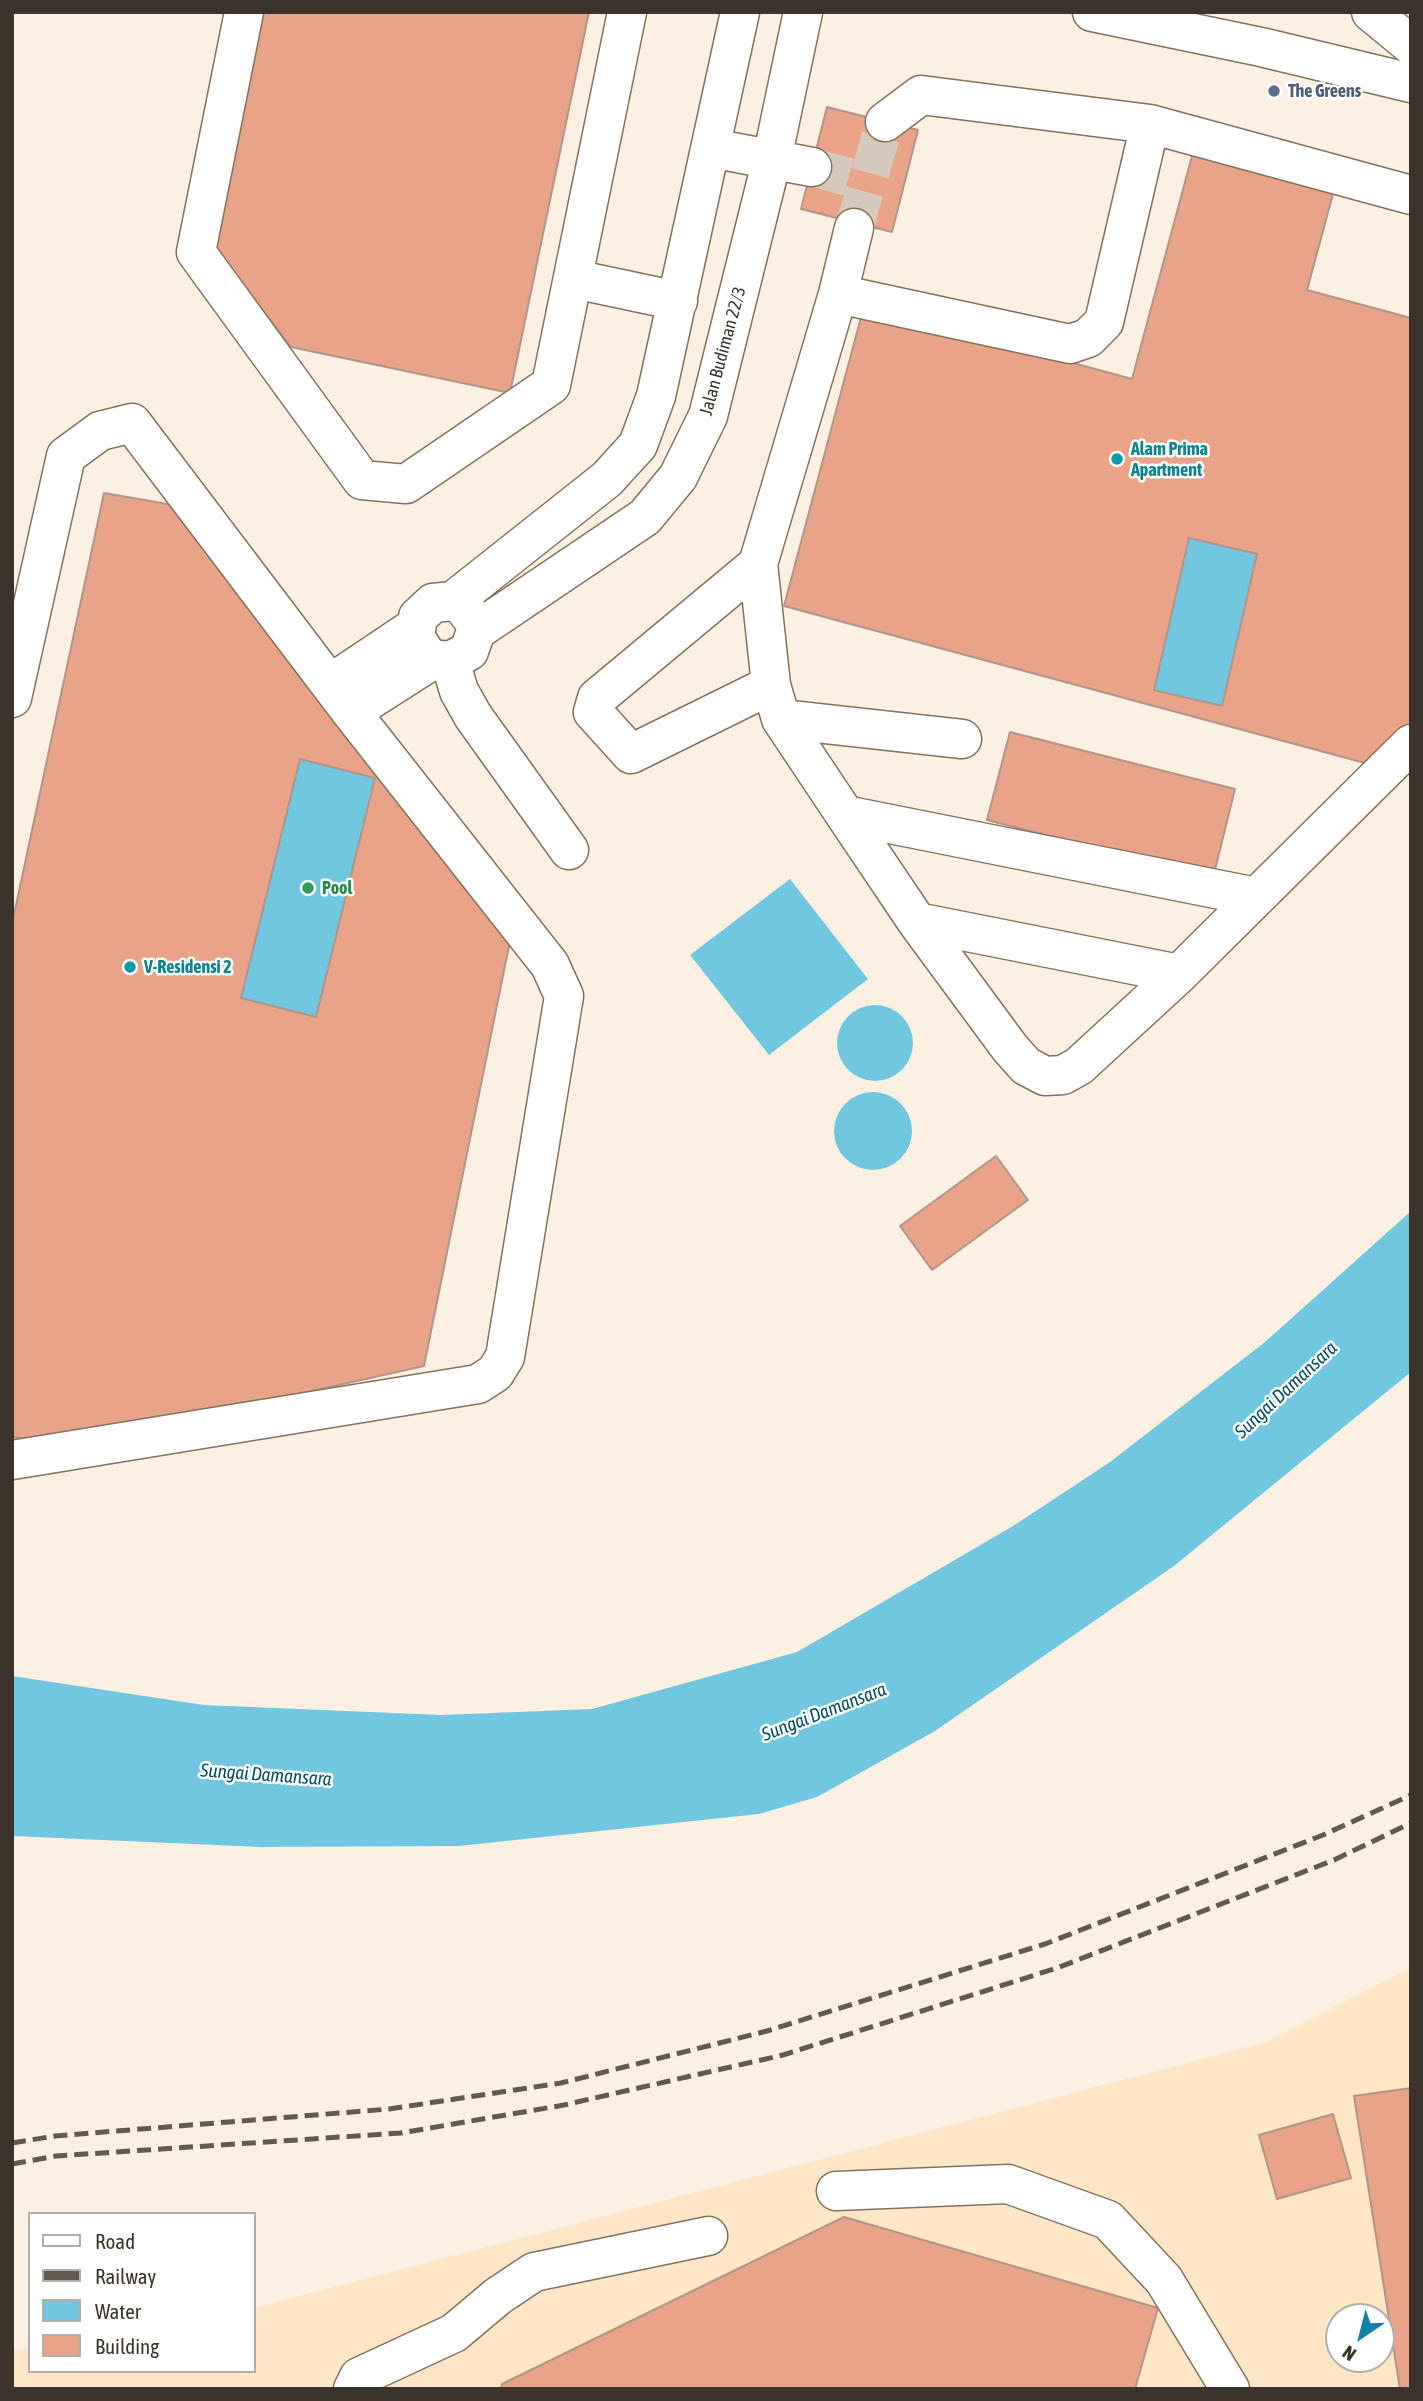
<!DOCTYPE html>
<html>
<head>
<meta charset="utf-8">
<style>
	body { margin:0 }
	#map { position:relative; width:1423px; height:2401px; overflow:hidden; background:#fcf0e2; font-family:"Asap Condensed",sans-serif }
	canvas { display:block }
	.frame { position:absolute; inset:0; border:14px solid #3c342b; pointer-events:none }
	.legend { position:absolute; left:28px; top:2212px; width:228px; height:161px; box-sizing:border-box; background:#fff; border:2px solid #b1aeaa; margin:0; padding:9px 12px; list-style:none; font-size:21px; color:#3c342b }
	.legend li { display:flex; align-items:center; gap:14px; height:35px }
	.legend b { width:35px; border:2px solid #b1aeaa }
	.north { position:absolute; left:1325px; top:2303px; width:70px; height:70px; box-sizing:border-box; background:#fff; border:2px solid #b1aeaa; border-radius:50%; rotate:215deg; font-size:19px; font-weight:700; line-height:28px; text-align:center; color:#3c342b }
	.north::after { content:''; display:block; margin:auto; width:24px; height:32px; background:#1280a8; clip-path:polygon(50% 0,100% 100%,50% 72%,0 100%) }
</style>
</head>
<body>
<div id="map">
<canvas width="1423" height="2401"></canvas>
<div class="frame"></div>
<ul class="legend">
<li><b style="height:9px;background:#fff"></b>Road</li>
<li><b style="height:9px;background:#62594f"></b>Railway</li>
<li><b style="height:19px;background:#71c7df"></b>Water</li>
<li><b style="height:19px;background:#e8a389"></b>Building</li>
</ul>
<div class="north">N</div>
</div>
<script>
const c = document.querySelector('canvas').getContext('2d');
c.lineJoin = 'round';
function paint(path, color) { c.fillStyle = color; c.fill(path, 'evenodd'); }
const shape = rows => new Path2D(rows.map(r => 'M' + r).join(''));
function trace(path, color, width, dash) { c.strokeStyle = color; c.lineWidth = width; c.lineCap = dash ? 'butt' : 'round'; c.setLineDash(dash || []); c.stroke(path); }
function drawText(font, color, halo, rows, align = 'center') {
  c.font = font + ' "Asap Condensed",sans-serif'; c.lineWidth = 5; c.setLineDash([]); c.textBaseline = 'middle'; c.strokeStyle = halo; c.fillStyle = color; for (const [text, x, y, turn = 0] of rows) {
    c.save(); c.translate(x, y); c.rotate((+turn || 0) * Math.PI / 180); c.textAlign = isNaN(turn) ? turn : align; if (halo) c.strokeText(text, 0, 0); c.fillText(text, 0, 0); c.restore();
  }
}
const built = shape([
	[1411,1968,1411,2389,12,2389,12,2350,30,2349,30,2371,254,2371,254,2308,1263,2043],
	[1339,2317,1381,2317,1381,2359,1339,2359]
]);
const water = shape([
	[1189,538,1257,554,1222,706,1154,690],
	[300,759,375,778,316,1017,241,998],
	[790,879,868,979,769,1055,690,955],
	'837 1043a38 38 0 1 1 76 0a38 38 0 1 1-76 0Z',
	'834 1131a39 39 0 1 1 78 0a39 39 0 1 1-78 0Z',
	[1411,1211,1411,1372,1174,1566,935,1731,817,1797,759,1814,459,1846,260,1847,12,1836,12,1676,204,1705,441,1715,592,1709,797,1652,1013,1526,1110,1462,1265,1342]
]);
const building = shape([
	[259,12,589,12,510,393,291,347,211,243,259,12],
	[827,107,918,130,892,232,801,209,827,107],
	[1199,130,1340,168,1307,290,1411,318,1411,730,1376,766,784,606,864,306,1132,379,1199,130],
	[1189,538,1257,554,1222,706,1154,690,1189,538],
	[104,493,179,506,511,936,424,1366,70,1445,12,1437,12,924,104,493],
	[300,759,375,778,316,1017,241,998,300,759],
	[1010,732,1235,789,1213,878,987,820,1010,732],
	[996,1156,1028,1200,932,1270,900,1226,996,1156],
	[1411,2088,1411,2389,1400,2389,1354,2096,1411,2088],
	[1333,2114,1351,2178,1277,2199,1259,2135,1333,2114],
	[844,2217,1158,2308,1135,2389,501,2389,502,2384,844,2217]
]);
const minorTunnel = shape([
	[812,167,866,182],
	[854,228,885,122]
]);
const minor = shape([
	[244,12,196,252,362,480,406,484,551,385,627,12],
	[1092,12,1261,47,1411,83],
	[1371,12,1411,45],
	[885,122,921,95,1150,124,1411,195],
	[711,148,812,167],
	[854,228,838,294,758,564,771,685,781,719,845,815,917,922,1010,1048,1026,1066,1045,1076,1063,1075,1079,1066,1179,974,1411,744],
	[574,279,678,301],
	[838,294,1070,344,1088,338,1104,322,1150,124],
	[758,564,597,698,593,712,631,754,771,685],
	[453,601,607,479,638,445,656,396,740,12],
	[476,631,645,517,678,477,708,416,772,159,803,12],
	[450,661,459,691,473,716,569,850],
	[330,684,415,627],
	[12,698,66,456,100,431,132,423,351,712,550,965,564,996,505,1357,495,1373,478,1384,12,1460],
	[351,712,434,659,450,661,469,651,476,631,474,621,462,605,453,601,433,603,418,617,415,637,426,654,434,659],
	[781,719,962,739],
	[845,815,1256,897],
	[917,922,1179,974],
	[836,2191,1008,2184,1108,2220,1164,2280,1230,2389],
	[353,2389,359,2377,454,2333,498,2296,534,2272,708,2236]
]);
const rail = shape([
	[12,2143,55,2136,389,2109,561,2083,767,2031,1045,1944,1323,1835,1411,1795],
	[12,2164,56,2156,401,2133,564,2105,783,2055,1057,1968,1334,1860,1411,1823]
]);
const markers = [
	[1274,91,7,"#5c6f8a"],
	[1117,459,7,"#0f9aa8"],
	[308,888,7,"#2e9e5b"],
	[130,967,7,"#0f9aa8"]
];
const serviceNames = [
	["The Greens",1288,91]
];
const streetNames = [
	["Jalan Budiman 22/3",723,351,-75]
];
const cultureNames = [
	["Alam Prima",1131,449],
	["Apartment",1131,470],
	["V-Residensi 2",144,967]
];
const leisureNames = [
	["Pool",322,888]
];
const waterNames = [
	["Sungai Damansara",1286,1390,-43],
	["Sungai Damansara",824,1712,-21],
	["Sungai Damansara",266,1775,4]
];
paint(built, '#fee6c7');
paint(water, '#71c7df');
paint(building, '#e8a389');
trace(building, '#b2958a', 2);
trace(minorTunnel, '#d6cabd', 38, [38, 19]);
trace(minor, '#83725c', 41);
trace(minor, '#fff', 38);
trace(rail, '#62594f', 5, [14, 7]);
for (const [x, y, r, color] of markers) { const dot = new Path2D(); dot.arc(x, y, r, 0, 2 * Math.PI); c.fillStyle = color; c.fill(dot); trace(dot, '#fff', 2.5); }
drawText('bold 18px', '#4e5e75', '#fff', serviceNames, 'left');
drawText('18px', '#3c342b', '#fff', streetNames);
drawText('bold 18px', '#0d838f', '#fff', cultureNames, 'left');
drawText('bold 18px', '#27864d', '#fff', leisureNames, 'left');
drawText('italic 19px', '#025162', '#fff', waterNames);
</script>
</body>
</html>
